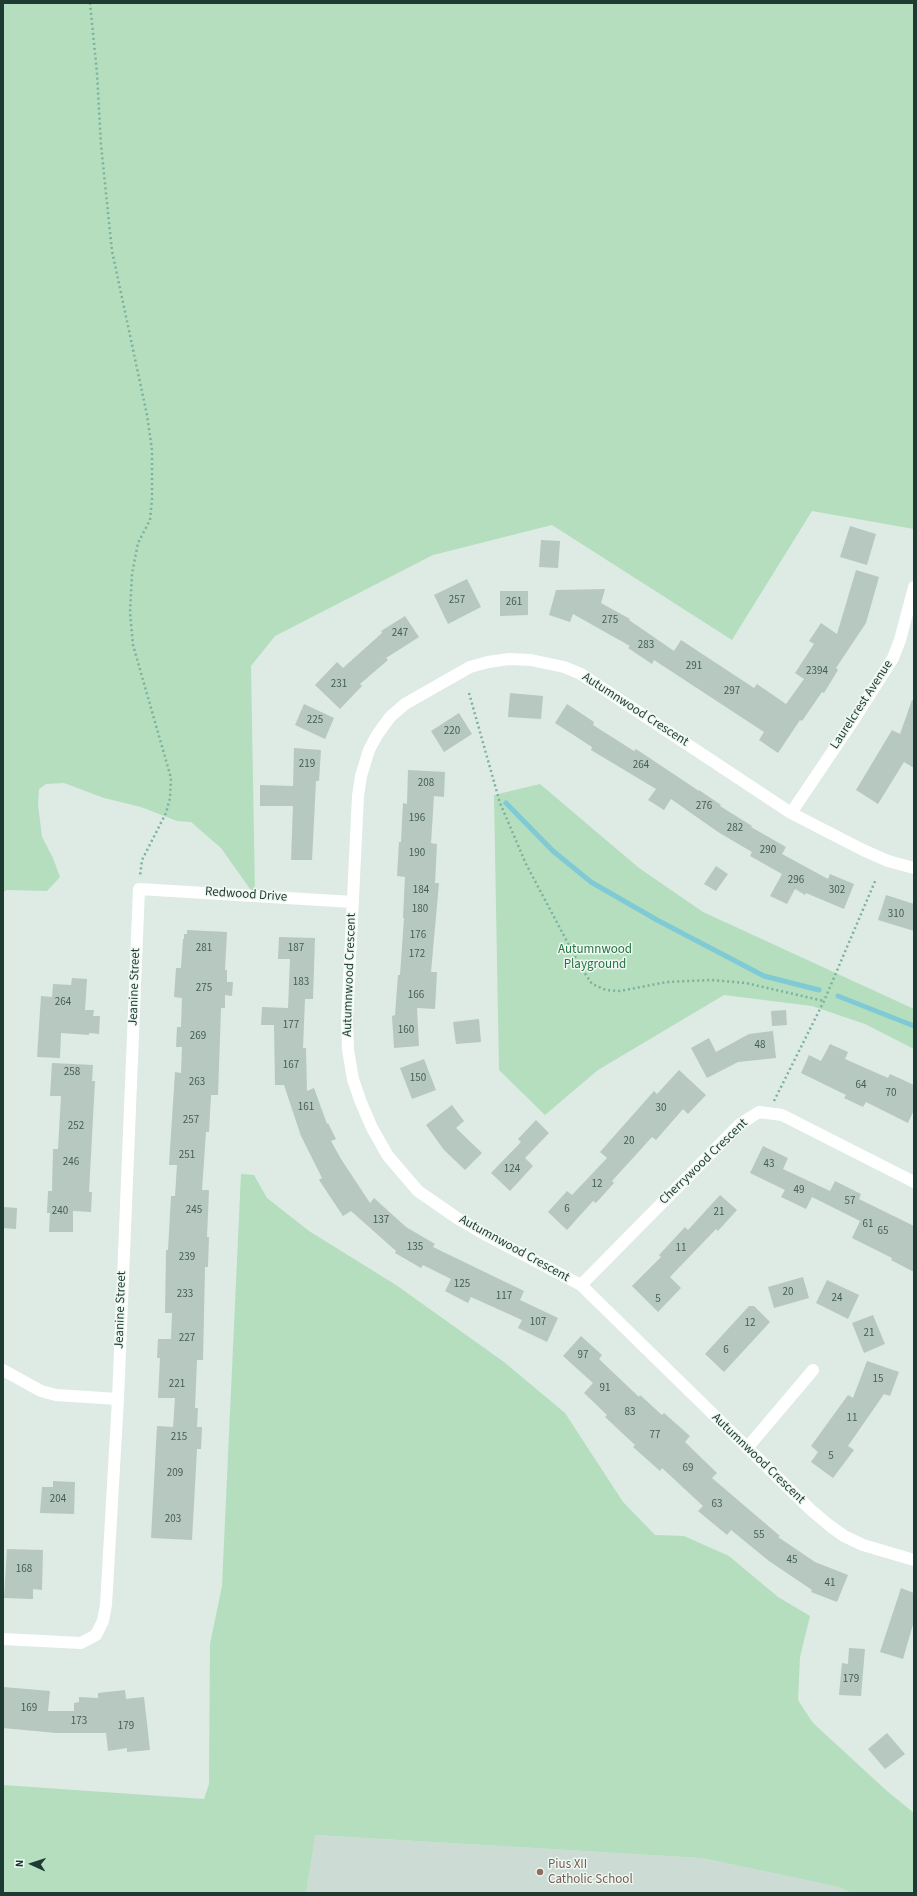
<!DOCTYPE html>
<html>
<head>
<meta charset="utf-8">
<style>
	body { margin:0 }
	#map { position:relative; width:917px; height:1896px; overflow:hidden; background:#ddebe4; font-family:"Source Sans 3",sans-serif }
	canvas { display:block }
	.frame { position:absolute; inset:0; border:4px solid #1e3b33; pointer-events:none }
	.north { position:absolute; left:12px; top:1844px; width:40px; height:40px; -webkit-text-stroke:3px #eef7f2; paint-order:stroke; rotate:273deg; font-size:11px; font-weight:700; line-height:16px; text-align:center; color:#1e3b33 }
	.north::after { content:''; display:block; margin:auto; width:14px; height:18px; background:#1e3b33; clip-path:polygon(50% 0,100% 100%,50% 72%,0 100%) }
</style>
</head>
<body>
<div id="map">
<canvas width="917" height="1896"></canvas>
<div class="frame"></div>
<div class="north">N</div>
</div>
<script>
const c = document.querySelector('canvas').getContext('2d');
c.lineJoin = 'round';
function paint(path, color) { c.fillStyle = color; c.fill(path, 'evenodd'); }
const shape = rows => new Path2D(rows.map(r => 'M' + r).join(''));
function trace(path, color, width, dash) { c.strokeStyle = color; c.lineWidth = width; c.lineCap = dash ? 'butt' : 'round'; c.setLineDash(dash || []); c.stroke(path); }
function drawText(font, color, halo, rows, align = 'center') {
  c.font = font + ' "Source Sans 3",sans-serif'; c.lineWidth = 3; c.setLineDash([]); c.textBaseline = 'middle'; c.strokeStyle = halo; c.fillStyle = color; for (const [text, x, y, turn = 0] of rows) {
    c.save(); c.translate(x, y); c.rotate((+turn || 0) * Math.PI / 180); c.textAlign = isNaN(turn) ? turn : align; if (halo) c.strokeText(text, 0, 0); c.fillText(text, 0, 0); c.restore();
  }
}
const built = shape([
	[314,1835,702,1858,839,1887,851,1893,306,1893]
]);
const green = shape([
	[3,3,914,3,914,529,812,511,732,640,552,525,433,555,275,636,251,666,255,896,221,848,191,822,177,821,141,807,104,798,64,783,46,784,39,789,38,805,42,837,53,858,60,877,47,891,7,890,3,892],
	[540,784,639,868,703,912,914,1009,914,1049,865,1024,812,1006,724,995,598,1070,545,1115,499,1070,494,795],
	[241,1174,254,1175,267,1198,309,1231,396,1285,504,1362,565,1413,623,1502,655,1535,684,1536,729,1556,778,1597,810,1616,800,1657,798,1700,813,1723,887,1791,914,1813,914,1893,851,1893,839,1887,702,1858,315,1835,306,1893,3,1893,3,1785,204,1799,209,1784,210,1644,222,1586]
]);
const stream = shape([
	[506,803,553,851,591,882,657,920,764,976,819,990],
	[838,996,914,1026]
]);
const building = shape([
	[850,526,876,534,867,565,840,557],
	[541,540,560,541,558,568,539,567],
	[856,570,879,577,866,623,836,668,838,670,824,693,822,692,802,721,800,720,778,753,759,740,764,732,654,660,652,664,628,648,630,646,573,614,570,622,549,615,556,590,605,589,601,603,630,619,629,620,674,651,681,640,754,688,757,684,786,704,804,679,795,673,814,644,809,641,821,623,837,634],
	[467,579,481,607,448,624,434,595],
	[500,591,528,591,528,615,500,616],
	[405,616,419,637,386,658,388,660,360,684,362,686,340,709,315,685,337,662,343,668,382,633,381,631],
	[510,693,543,696,541,719,508,717],
	[912,700,914,700,914,768,904,762,878,804,856,790,892,730,900,734],
	[304,704,334,718,325,739,295,725],
	[567,704,594,722,593,725,634,751,636,749,699,791,699,790,721,805,720,806,752,826,751,827,786,847,782,854,828,879,830,874,854,884,844,909,806,893,805,895,795,889,787,904,770,896,782,874,750,856,752,852,718,832,671,799,664,810,648,800,656,789,591,750,592,747,555,723],
	[459,713,472,734,444,752,431,731],
	[294,748,321,750,319,781,316,781,312,860,291,860,293,806,260,806,260,785,293,786],
	[408,770,445,772,444,797,434,796,431,843,437,844,435,883,439,883,431,972,437,972,435,1009,417,1008,419,1046,394,1048,392,1016,395,1015,398,975,400,975,404,918,403,918,405,877,397,876,399,842,401,842,403,803,407,804],
	[716,866,728,874,716,891,704,884],
	[886,895,914,904,914,931,878,920],
	[187,930,227,932,225,970,227,970,227,982,233,982,232,996,225,995,225,1008,221,1008,218,1095,211,1095,209,1132,206,1132,202,1190,209,1190,207,1237,209,1237,208,1267,205,1267,203,1360,197,1360,195,1408,198,1408,197,1427,202,1427,201,1449,197,1449,192,1540,151,1538,157,1426,173,1427,175,1398,158,1398,160,1358,157,1358,158,1339,171,1339,172,1313,165,1313,166,1250,168,1250,171,1196,175,1196,177,1165,169,1165,175,1072,181,1073,182,1047,176,1047,177,1027,181,1027,182,998,174,997,176,968,181,968,183,939,184,939,184,934,187,934],
	[279,937,315,938,313,999,305,999,303,1048,306,1048,307,1091,314,1088,327,1124,328,1123,336,1139,331,1141,341,1159,370,1203,374,1198,406,1227,435,1244,433,1247,524,1291,520,1300,558,1318,547,1342,518,1328,522,1320,471,1297,468,1303,445,1291,451,1279,423,1265,421,1268,395,1253,396,1251,351,1211,343,1216,319,1180,322,1178,301,1136,284,1085,275,1085,274,1025,261,1025,262,1007,288,1008,290,959,278,959],
	[72,978,87,979,85,1010,94,1010,93,1016,100,1016,99,1034,89,1033,89,1035,61,1033,60,1058,37,1057,41,996,52,997,53,984,71,985],
	[786,1010,787,1025,772,1026,771,1011],
	[479,1019,481,1042,456,1044,453,1022],
	[773,1031,776,1058,738,1062,707,1078,691,1048,709,1038,716,1052,749,1034],
	[830,1044,848,1052,845,1059,888,1078,890,1074,914,1085,914,1110,908,1123,866,1102,863,1107,844,1098,846,1095,801,1073,809,1055,821,1061],
	[424,1059,436,1090,412,1099,400,1068],
	[52,1063,93,1065,92,1081,95,1081,89,1192,92,1192,91,1212,73,1211,73,1232,49,1232,50,1213,47,1213,48,1191,52,1191,53,1149,58,1149,61,1096,50,1096],
	[679,1070,706,1095,688,1114,683,1109,656,1140,652,1137,612,1181,614,1183,596,1203,593,1201,567,1230,548,1212,567,1191,572,1195,607,1158,600,1152,654,1091,657,1094],
	[452,1105,464,1121,456,1128,482,1153,465,1170,444,1150,426,1125],
	[536,1120,549,1133,525,1158,533,1166,510,1191,491,1173,521,1142,518,1139],
	[763,1146,788,1158,783,1169,830,1191,835,1181,861,1194,859,1199,914,1226,914,1272,891,1260,892,1258,852,1238,860,1221,812,1197,806,1209,781,1197,785,1190,750,1173],
	[720,1195,737,1210,718,1231,716,1229,670,1277,681,1288,658,1312,632,1286,661,1257,659,1255,685,1227,688,1230],
	[3,1207,17,1208,16,1229,3,1228],
	[803,1277,809,1298,774,1308,768,1287],
	[827,1280,859,1295,848,1319,816,1303],
	[749,1306,754,1306,770,1322,724,1372,705,1354],
	[873,1315,885,1344,864,1353,852,1323],
	[581,1336,602,1355,599,1359,639,1397,640,1395,662,1415,664,1413,690,1436,685,1442,717,1473,712,1478,780,1536,778,1537,815,1562,848,1575,837,1602,811,1592,812,1590,769,1561,731,1530,727,1535,698,1511,703,1506,662,1468,660,1471,633,1447,635,1445,605,1417,607,1415,584,1393,593,1383,563,1356],
	[867,1361,899,1372,890,1396,884,1394,848,1446,854,1450,833,1478,811,1462,818,1452,811,1446,848,1395,853,1398],
	[53,1481,75,1482,74,1514,40,1513,42,1487,53,1487],
	[7,1549,43,1550,42,1590,33,1589,33,1599,4,1598],
	[901,1588,914,1593,914,1621,903,1659,880,1652],
	[849,1648,865,1649,861,1696,839,1695,842,1663,848,1664],
	[3,1687,50,1691,48,1711,74,1711,74,1703,79,1702,79,1697,98,1698,98,1693,125,1690,126,1699,144,1697,150,1750,127,1752,127,1748,108,1751,106,1733,56,1733,3,1728],
	[887,1733,905,1754,885,1769,868,1749]
]);
const path = shape([
	[90,3,97,73,101,145,112,251,147,415,152,450,152,499,150,520,138,543,132,574,130,612,133,645,171,778,170,798,166,813,142,860,140,876],
	[469,693,500,803,526,864,580,966,592,984,606,990,620,991,667,982,711,980,746,983,824,1001],
	[774,1101,824,1001,876,879]
]);
const street = shape([
	[791,813,853,721,893,658,900,640,914,587],
	[914,868,888,861,863,850,791,813,581,674,564,667,531,660,509,659,488,662,470,667,405,704,390,717,377,735,369,750,361,776,358,796,347,1021,348,1050,353,1079,360,1100,372,1128,388,1156,418,1191,457,1218,488,1236,581,1285,811,1510,830,1526,844,1536,863,1545,914,1560],
	[581,1285,740,1124,759,1112,782,1115,914,1182],
	[3,1370,41,1391,56,1395,118,1399],
	[747,1448,813,1370],
	[3,1639,81,1643,96,1635,103,1621,106,1605,118,1399,139,889,353,902]
]);
const markers = [
	[540,1872,4,"#8d6e63"]
];
const numberNames = [
	["257",457,601],
	["261",514,603],
	["275",610,621],
	["247",400,634],
	["283",646,646],
	["291",694,667],
	["2394",817,672],
	["231",339,685],
	["297",732,692],
	["225",315,721],
	["220",452,732],
	["219",307,765],
	["264",641,766],
	["208",426,784],
	["276",704,807],
	["196",417,819],
	["282",735,829],
	["290",768,851],
	["190",417,854],
	["296",796,881],
	["184",421,891],
	["302",837,891],
	["180",420,910],
	["310",896,915],
	["176",418,936],
	["281",204,949],
	["187",296,949],
	["172",417,955],
	["183",301,983],
	["275",204,989],
	["166",416,996],
	["264",63,1003],
	["177",291,1026],
	["160",406,1031],
	["269",198,1037],
	["48",760,1046],
	["167",291,1066],
	["258",72,1073],
	["150",418,1079],
	["263",197,1083],
	["64",861,1086],
	["70",891,1094],
	["161",306,1108],
	["30",661,1109],
	["257",191,1121],
	["252",76,1127],
	["20",629,1142],
	["251",187,1156],
	["246",71,1163],
	["43",769,1165],
	["124",512,1170],
	["12",597,1185],
	["49",799,1191],
	["57",850,1202],
	["6",567,1210],
	["245",194,1211],
	["240",60,1212],
	["21",719,1213],
	["137",381,1221],
	["61",868,1225],
	["65",883,1232],
	["135",415,1248],
	["11",681,1249],
	["239",187,1258],
	["125",462,1285],
	["20",788,1293],
	["233",185,1295],
	["117",504,1297],
	["24",837,1299],
	["5",658,1300],
	["107",538,1323],
	["12",750,1324],
	["21",869,1334],
	["227",187,1339],
	["6",726,1351],
	["97",583,1356],
	["15",878,1380],
	["221",177,1385],
	["91",605,1389],
	["83",630,1413],
	["11",852,1419],
	["77",655,1436],
	["215",179,1438],
	["5",831,1457],
	["69",688,1469],
	["209",175,1474],
	["204",58,1500],
	["63",717,1505],
	["203",173,1520],
	["55",759,1536],
	["45",792,1561],
	["168",24,1570],
	["41",830,1584],
	["179",851,1680],
	["169",29,1709],
	["173",79,1722],
	["179",126,1727]
];
const streetNames = [
	["Laurelcrest Avenue",862,705,-57],
	["Autumnwood Crescent",635,710,33],
	["Redwood Drive",246,895,4],
	["Autumnwood Crescent",350,975,-88],
	["Jeanine Street",135,987,-88],
	["Cherrywood Crescent",704,1162,-44],
	["Autumnwood Crescent",514,1249,29],
	["Jeanine Street",121,1310,-88],
	["Autumnwood Crescent",758,1459,44]
];
const parkNames = [
	["Autumnwood",595,950],
	["Playground",595,965]
];
const educationNames = [
	["Pius XII",548,1865],
	["Catholic School",548,1880]
];
paint(built, '#ccdbd3');
paint(green, '#b4debe');
trace(stream, '#80cad5', 5);
paint(building, '#b6c8c0');
trace(path, '#7bb19f', 2.5, [2, 3]);
trace(street, '#fff', 12);
for (const [x, y, r, color] of markers) { const dot = new Path2D(); dot.arc(x, y, r, 0, 2 * Math.PI); c.fillStyle = color; c.fill(dot); trace(dot, '#eef7f2', 1.5); }
drawText('11px', '#445e56', null, numberNames);
drawText('13px', '#1e3b33', '#eef7f2', streetNames);
drawText('13px', '#257542', '#eef7f2', parkNames);
drawText('13px', '#785e54', '#eef7f2', educationNames, 'left');
</script>
</body>
</html>
